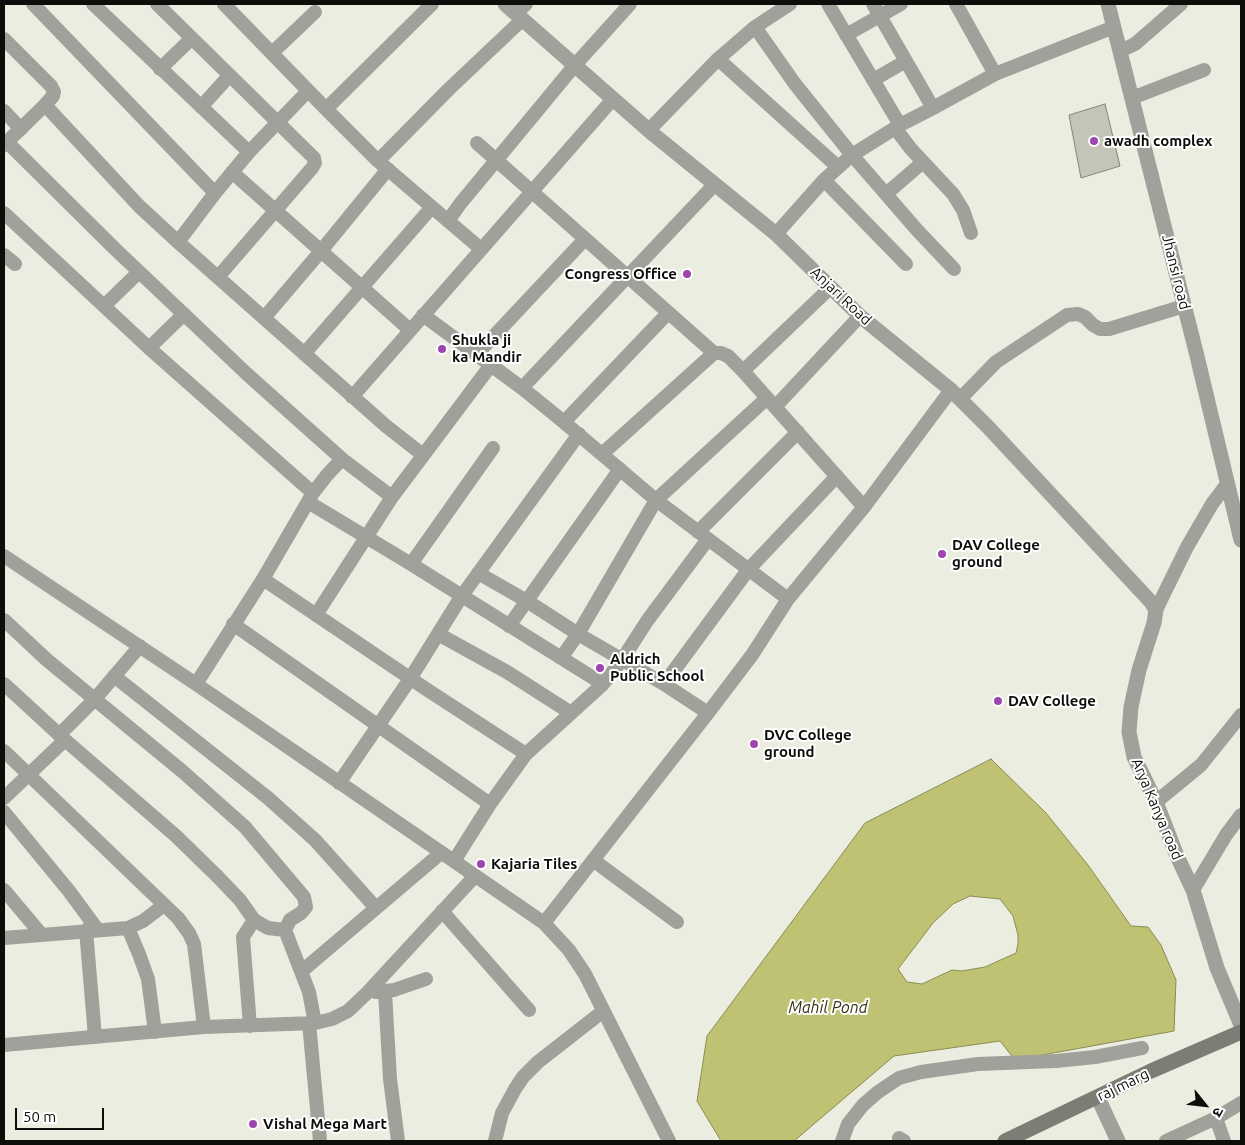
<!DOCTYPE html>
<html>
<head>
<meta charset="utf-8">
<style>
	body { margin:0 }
	#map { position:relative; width:1245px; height:1145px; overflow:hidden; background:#ebede0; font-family:Ubuntu,"Noto Sans Devanagari",sans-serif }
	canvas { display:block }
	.frame { position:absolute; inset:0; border:5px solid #0d0e0a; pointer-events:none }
	.north { position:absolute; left:1180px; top:1080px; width:50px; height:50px; -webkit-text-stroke:4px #fff; paint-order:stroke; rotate:119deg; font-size:14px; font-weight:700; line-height:20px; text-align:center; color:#0d0e0a }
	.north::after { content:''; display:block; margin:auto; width:18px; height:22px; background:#0d0e0a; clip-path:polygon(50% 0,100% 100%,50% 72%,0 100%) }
	.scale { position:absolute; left:15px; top:1108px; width:89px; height:22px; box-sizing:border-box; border:2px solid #0d0e0a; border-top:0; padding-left:6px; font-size:15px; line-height:18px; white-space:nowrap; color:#0d0e0a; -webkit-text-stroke:4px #fff; paint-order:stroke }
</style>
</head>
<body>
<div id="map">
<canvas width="1245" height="1145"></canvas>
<div class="frame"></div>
<div class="north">उ</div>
<div class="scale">50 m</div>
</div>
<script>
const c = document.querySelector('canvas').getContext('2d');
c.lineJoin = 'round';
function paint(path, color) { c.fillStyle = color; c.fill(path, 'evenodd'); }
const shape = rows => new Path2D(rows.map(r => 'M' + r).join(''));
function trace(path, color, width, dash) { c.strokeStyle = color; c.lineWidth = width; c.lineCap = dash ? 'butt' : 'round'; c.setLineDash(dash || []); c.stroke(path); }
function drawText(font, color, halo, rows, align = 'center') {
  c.font = font + ' Ubuntu,sans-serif'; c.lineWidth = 4; c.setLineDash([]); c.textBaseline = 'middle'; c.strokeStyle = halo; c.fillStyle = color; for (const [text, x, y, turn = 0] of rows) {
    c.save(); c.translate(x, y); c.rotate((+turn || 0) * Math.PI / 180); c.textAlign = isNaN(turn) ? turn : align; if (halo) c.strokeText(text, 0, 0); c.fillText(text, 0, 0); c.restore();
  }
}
const water = shape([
	[991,759,1046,813,1088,865,1131,926,1148,927,1161,945,1176,980,1174,1031,1015,1060,1000,1041,894,1056,794,1141,721,1141,697,1101,707,1036,865,823,991,759],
	[970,896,1000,899,1013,916,1018,935,1018,944,1016,953,985,967,962,971,952,970,922,984,907,982,898,969,933,923,953,904,970,896]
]);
const building = shape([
	[1105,104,1120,166,1081,178,1069,115,1105,104]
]);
const minor = shape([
	[33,4,215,193],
	[93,4,249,152],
	[157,4,314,158,315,163,312,168,218,277],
	[224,4,326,109,378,161,481,249],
	[828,4,900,125],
	[873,4,933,108],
	[956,4,995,74],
	[516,13,526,4],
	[755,27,795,84,852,155,917,230,954,269],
	[846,35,901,4],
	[4,39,51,86,54,92,53,96,45,105,4,145],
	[1120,51,1135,44,1181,4],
	[272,53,315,12],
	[718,59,838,167],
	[160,69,191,39],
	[873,80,906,61],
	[1132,98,1204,70],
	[45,105,139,206,178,242,386,426,423,455],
	[201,107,229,76],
	[326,109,432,4],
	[4,111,21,129],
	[895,128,911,149,953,194,963,210,971,233],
	[649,130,718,59,755,27,790,4],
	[7,142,114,248,248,375,342,459,392,497],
	[477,143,714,353],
	[378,161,449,89,523,19],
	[232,172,410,330],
	[824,180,906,264],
	[886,194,923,162],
	[4,213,149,348,313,493],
	[448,221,460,204,575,65,630,4],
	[776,234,824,180,852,155,900,125,933,108,995,74,1114,27],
	[178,242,215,193,249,152,308,91],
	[4,255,15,264],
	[104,306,139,272],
	[423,315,522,388,559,418,656,500,788,599],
	[264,318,321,251,388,169],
	[149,348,184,314],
	[304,354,432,207],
	[477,354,585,239],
	[743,371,830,288],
	[522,388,715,184],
	[352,397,613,99],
	[960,399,996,362,1067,315,1078,314,1085,317,1093,325,1100,329,1109,329,1184,306],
	[775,407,860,316],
	[564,422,668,313],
	[602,454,714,353,721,353,728,356,743,371,864,507],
	[308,502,411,564,603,684],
	[698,532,798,432],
	[4,556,196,684,544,923,569,950,585,974,669,1141],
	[411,564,493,448],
	[478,573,527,601,578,634,664,684,708,713],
	[263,579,426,689,526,754],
	[1156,610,1187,547,1212,504,1227,484],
	[316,615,392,497,491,365],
	[4,620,47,660,182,771,245,827,304,897,306,907,301,913,290,920,285,930,309,992,315,1023],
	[233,624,490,804],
	[509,626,620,469],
	[438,634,507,672,571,713],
	[561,658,578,634,656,500,767,398],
	[114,676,268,798,315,840,376,908],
	[4,684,65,740,176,836,218,877,240,900,254,920,268,928,285,930],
	[196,684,263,579,313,493,327,475,342,459],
	[664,684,748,570,837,476],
	[59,735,94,700,140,646],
	[4,751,178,918,189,933,194,944,204,1027],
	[339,783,410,679,461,597,579,434],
	[4,798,65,740],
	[1156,802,1201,765,1241,715],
	[4,812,69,891,97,929],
	[593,860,677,922],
	[454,861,490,804,526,754,603,684,622,660,647,621,708,539],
	[4,890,41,934],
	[1193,890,1226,835,1241,815],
	[442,911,529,1010],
	[544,923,708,713,752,655,788,599,864,507,951,390],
	[128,928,139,954,148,979,155,1032],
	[86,930,95,1037],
	[4,938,128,928,143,921,164,905],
	[302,971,441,853],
	[376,992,394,990,426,979],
	[385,992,390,1079,398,1141],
	[309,1023,320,1141],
	[250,1026,243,937,254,920],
	[4,1045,204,1027,315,1023,332,1019,348,1011,368,992,475,876],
	[1216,1118,1224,1141],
	[899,1138,904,1141],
	[495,1141,502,1113,515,1089,523,1077,538,1062,602,1012],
	[842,1141,848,1124,863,1105,878,1092,899,1078,921,1072,978,1064,1056,1061,1095,1057,1142,1048],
	[1166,1141,1216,1118,1241,1103]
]);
const tertiary = shape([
	[505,4,653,134,776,234,860,316,951,390,988,427,1151,602,1156,610,1154,623,1139,670,1131,707,1129,732,1134,757,1156,802,1177,856,1193,890,1217,968,1241,1025],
	[1108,4,1197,356,1241,540],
	[1098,1098,1118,1141]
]);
const secondary = shape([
	[1005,1141,1151,1071,1241,1032]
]);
const markers = [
	[1094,141,5,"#9f45af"],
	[687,274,5,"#9f45af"],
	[442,349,5,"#9f45af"],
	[942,554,5,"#9f45af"],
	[600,668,5,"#9f45af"],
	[998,701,5,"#9f45af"],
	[754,744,5,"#9f45af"],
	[481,864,5,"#9f45af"],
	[253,1124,5,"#9f45af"]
];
const poiNames = [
	["awadh complex",1104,141],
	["Congress Office",677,274,"right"],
	["Shukla ji",452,340],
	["ka Mandir",452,357],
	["DAV College",952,545],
	["ground",952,562],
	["Aldrich",610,659],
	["Public School",610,676],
	["DAV College",1008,701],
	["DVC College",764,735],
	["ground",764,752],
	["Kajaria Tiles",491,864],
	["Vishal Mega Mart",263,1124]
];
const streetNames = [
	["Jhansi road",1176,272,76],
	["Anjari Road",841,296,43],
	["Arya Kanya road",1157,809,67],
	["raj marg",1123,1085,-26]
];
const waterNames = [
	["Mahil Pond",828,1008]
];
paint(water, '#bec272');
trace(water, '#898c53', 1);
paint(building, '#c4c5b9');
trace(building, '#848579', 1);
trace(minor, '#a0a19b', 14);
trace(tertiary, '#a0a19b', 15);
trace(secondary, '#7c7d75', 15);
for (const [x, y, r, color] of markers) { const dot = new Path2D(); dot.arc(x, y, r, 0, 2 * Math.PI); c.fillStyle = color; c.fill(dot); trace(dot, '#fff', 2); }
drawText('bold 15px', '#0d0e0a', '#fff', poiNames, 'left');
drawText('15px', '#0d0e0a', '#fff', streetNames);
drawText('italic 16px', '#31320f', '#fff', waterNames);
</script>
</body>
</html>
